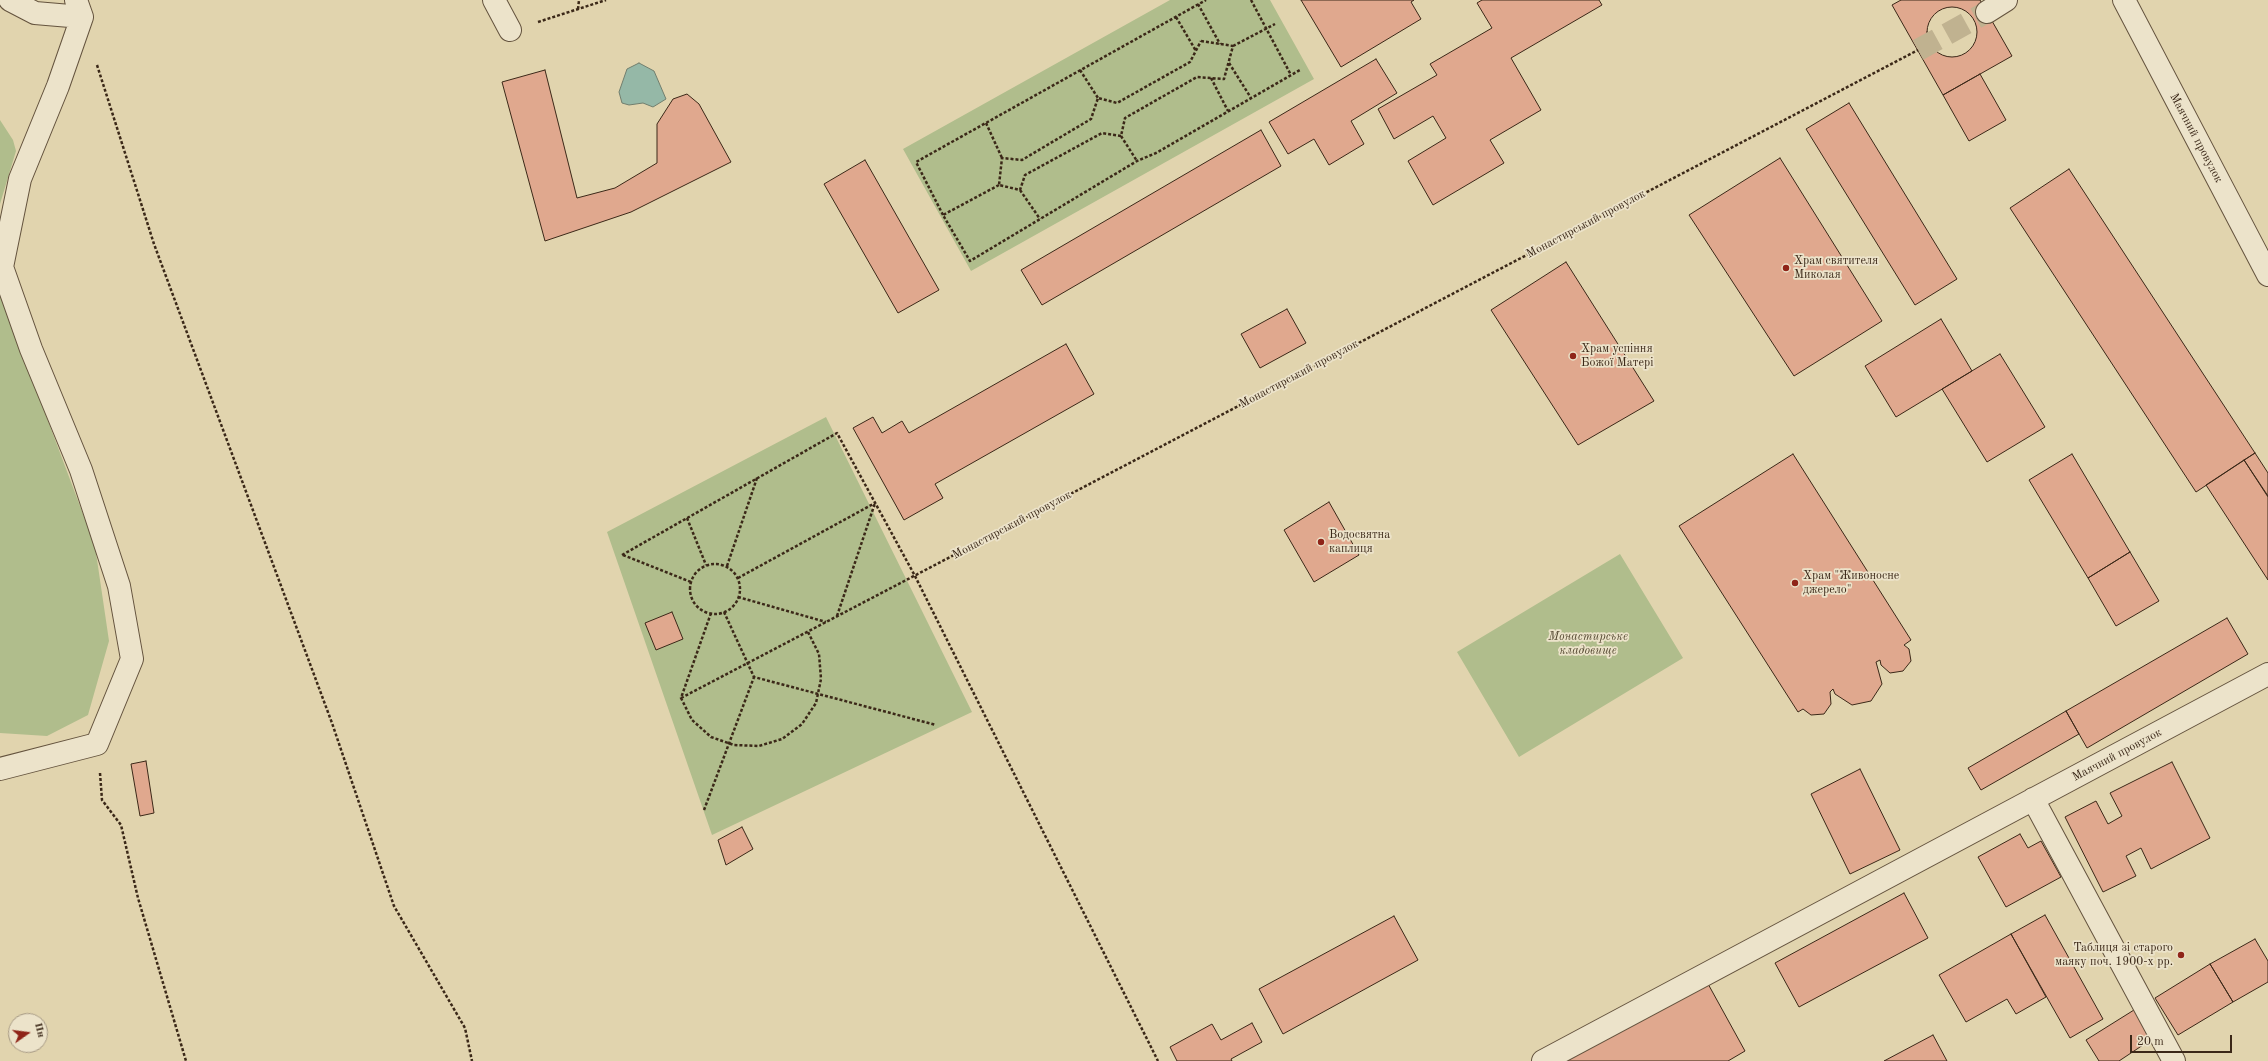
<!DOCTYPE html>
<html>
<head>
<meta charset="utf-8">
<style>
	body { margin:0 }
	#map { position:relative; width:2268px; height:1061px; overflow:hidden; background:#e1d4ae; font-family:"Old Standard TT",serif }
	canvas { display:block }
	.north { position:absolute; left:8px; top:1013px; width:40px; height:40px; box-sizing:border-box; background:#ece3ca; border:1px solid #a59883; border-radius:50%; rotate:76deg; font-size:11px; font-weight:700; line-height:16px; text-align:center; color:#3b2818 }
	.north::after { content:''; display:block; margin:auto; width:14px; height:18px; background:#8f2418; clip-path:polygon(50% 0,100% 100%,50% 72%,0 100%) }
	.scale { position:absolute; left:2130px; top:1035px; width:102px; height:18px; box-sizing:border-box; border:2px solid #3b2818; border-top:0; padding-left:5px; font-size:12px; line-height:14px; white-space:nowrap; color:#3b2818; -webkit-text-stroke:3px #ece3ca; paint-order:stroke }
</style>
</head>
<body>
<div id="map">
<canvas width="2268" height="1061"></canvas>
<div class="north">Пн</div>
<div class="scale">20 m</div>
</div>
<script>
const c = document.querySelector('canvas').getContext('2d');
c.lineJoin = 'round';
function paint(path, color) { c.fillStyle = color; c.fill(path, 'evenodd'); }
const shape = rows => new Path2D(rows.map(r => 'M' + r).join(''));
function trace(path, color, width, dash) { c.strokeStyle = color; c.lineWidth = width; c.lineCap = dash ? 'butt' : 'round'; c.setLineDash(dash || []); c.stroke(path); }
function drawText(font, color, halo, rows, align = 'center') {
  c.font = font + ' "Old Standard TT",serif'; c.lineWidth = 3.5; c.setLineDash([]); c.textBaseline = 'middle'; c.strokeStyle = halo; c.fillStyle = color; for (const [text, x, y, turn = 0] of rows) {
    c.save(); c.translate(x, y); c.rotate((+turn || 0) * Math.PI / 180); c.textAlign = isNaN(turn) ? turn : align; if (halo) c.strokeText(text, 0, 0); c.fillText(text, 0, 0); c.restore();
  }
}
const green = shape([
	[1170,0,1270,0,1314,79,971,271,903,149],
	[0,120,13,140,16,151,0,204],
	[0,293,95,546,109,641,88,715,47,736,0,733],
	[826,417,972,712,712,835,607,532],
	[1620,554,1683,658,1519,757,1457,652]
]);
const water = shape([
	[639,63,654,71,666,99,653,107,643,103,629,105,622,103,619,92,627,69,639,63]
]);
const building = shape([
	[1301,0,1414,0,1411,2,1421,19,1341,67,1301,0],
	[1482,0,1599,0,1602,5,1511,58,1541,110,1490,140,1504,163,1433,205,1408,161,1446,138,1433,116,1394,139,1378,109,1437,75,1430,64,1492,28,1477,3,1482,0],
	[1901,0,1980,0,2012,56,1943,95,1892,5,1901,0],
	'1927 32a25 25 0 1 1 50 0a25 25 0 1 1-50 0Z',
	[1376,59,1397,93,1351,121,1364,144,1329,165,1314,139,1288,154,1269,122,1376,59],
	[545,70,577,198,615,188,657,163,657,124,673,99,687,94,699,104,731,162,631,212,545,241,502,82,545,70],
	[1980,74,2006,120,1969,141,1943,95,1980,74],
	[1849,103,1957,279,1915,305,1806,129,1849,103],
	[1261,130,1281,166,1042,305,1021,270,1261,130],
	[1780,158,1882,321,1794,376,1689,215,1780,158],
	[865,160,939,290,898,313,824,184,865,160],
	[2069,169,2255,453,2196,492,2010,208,2069,169],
	[1566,262,1654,401,1578,445,1491,310,1566,262],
	[1287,309,1306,343,1260,368,1241,334,1287,309],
	[1941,319,1972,371,1896,417,1865,366,1941,319],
	[1066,344,1094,394,935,484,943,498,904,520,853,428,873,417,882,433,902,421,909,433,1066,344],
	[2000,354,2045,427,1987,462,1942,389,2000,354],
	[2255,453,2268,473,2268,496,2244,460,2255,453],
	[1793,454,1911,640,1904,645,1909,649,1911,661,1903,671,1890,673,1881,665,1880,660,1876,662,1882,684,1871,701,1852,705,1835,694,1833,689,1830,692,1831,704,1824,714,1811,715,1803,709,1798,712,1679,526,1793,454],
	[2072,454,2130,552,2088,578,2029,480,2072,454],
	[2244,460,2268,497,2268,580,2206,485,2244,460],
	[1329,502,1359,555,1314,582,1284,530,1329,502],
	[2130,552,2159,601,2116,626,2088,578,2130,552],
	[672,612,683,639,656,650,645,623,672,612],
	[2227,618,2248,654,2087,748,2066,711,2227,618],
	[2066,711,2079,734,1981,790,1968,768,2066,711],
	[146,761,154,813,140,816,131,764,146,761],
	[2172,762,2210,838,2151,869,2141,848,2126,856,2136,876,2103,892,2065,817,2096,801,2108,824,2122,816,2110,793,2172,762],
	[1860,769,1900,850,1850,874,1811,794,1860,769],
	[742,827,753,849,726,865,718,840,742,827],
	[2020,834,2028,848,2041,841,2061,877,2006,907,1978,857,2020,834],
	[1904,893,1928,938,1799,1007,1775,963,1904,893],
	[2045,915,2103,1019,2070,1038,2011,934,2045,915],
	[1394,916,1418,960,1283,1034,1259,989,1394,916],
	[2011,934,2046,997,2016,1014,2007,999,1966,1022,1939,975,2011,934],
	[2255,939,2268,961,2268,982,2233,1002,2210,964,2255,939],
	[2210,964,2233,1002,2178,1035,2155,998,2210,964],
	[1707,982,1745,1051,1728,1061,1564,1061,1707,982],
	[2134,1010,2152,1039,2119,1061,2099,1061,2086,1040,2134,1010],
	[1252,1023,1262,1042,1231,1059,1232,1061,1177,1061,1170,1047,1212,1024,1221,1040,1252,1023],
	[1933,1035,1947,1061,1884,1061,1933,1035]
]);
const minorTunnel = shape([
	[1918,50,1987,12]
]);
const path = shape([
	[1251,0,1291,75],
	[1198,4,1220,44],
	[578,9,579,0],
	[1176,17,1196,51],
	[538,22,606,0],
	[1201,41,1233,46,1224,79,1197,77,1125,118,1121,136,1102,133,1025,175,1020,190,999,185,1002,158,1022,160,1091,119,1098,98,1117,103,1190,62,1201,41],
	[1233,46,1275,24],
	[1229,63,1251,98],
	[97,65,154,244,332,723,394,906,465,1028,472,1061],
	[1080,70,1098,98],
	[1211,78,1228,111],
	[986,123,1002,158],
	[1121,136,1137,161],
	[999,185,943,215,970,261,1137,161,1156,153,1300,70],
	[1020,190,1040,219],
	[943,215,916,162,1206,0],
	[687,518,706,565],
	[622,555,837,433,915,576,1158,1061],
	[623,555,691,582],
	'690 589a25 25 0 1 1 50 0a25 25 0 1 1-50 0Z',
	[727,566,757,478],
	[738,578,875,503],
	[738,597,826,622],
	[724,612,754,677,936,725],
	[711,613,681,698,692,720,711,737,734,745,759,746,782,739,802,724,816,703,821,679,819,654,808,632],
	[837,616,875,503],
	[681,698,1918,50],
	[100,773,102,800,121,825,138,898,186,1061],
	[704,810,754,677]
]);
const minor = shape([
	[10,0,35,13,82,17],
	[494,0,510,30],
	[2124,0,2268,275],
	[1987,12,2006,0],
	[0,769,97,744,132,659,119,586,81,470,31,349,2,267,20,179,58,86,82,17,76,0],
	[2033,799,2174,1061],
	[1543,1061,2268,674]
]);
const markers = [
	[1786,268,4,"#8f2418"],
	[1573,356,4,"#8f2418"],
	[1321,542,4,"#8f2418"],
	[1795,583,4,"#8f2418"],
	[2181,955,4,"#8f2418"]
];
const streetNames = [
	["Маячний провулок",2196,138,62],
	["Монастирський провулок",1586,224,-28],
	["Монастирський провулок",1299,374,-28],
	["Монастирський провулок",1012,525,-28],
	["Маячний провулок",2117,755,-28]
];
const poiNames = [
	["Храм святителя",1794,261],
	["Миколая",1794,275],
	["Храм успіння",1581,349],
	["Божої Матері",1581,363],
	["Водосвятна",1329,535],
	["каплиця",1329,549],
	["Храм \"Живоносне",1803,576],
	["джерело\"",1803,590],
	["Таблиця зі старого",2173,948,"right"],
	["маяку поч. 1900-х рр.",2173,962,"right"]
];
const parkNames = [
	["Монастирське",1588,637],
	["кладовище",1588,651]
];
paint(green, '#b0bd8c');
paint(water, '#95b8a7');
trace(water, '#717e6e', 1);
paint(building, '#e0a88e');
trace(building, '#3b2818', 1);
trace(minorTunnel, '#c0b290', 22, [22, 11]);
trace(minor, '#64533e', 24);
trace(path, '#3b2818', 2.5, [3, 2]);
trace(minor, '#ece3ca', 22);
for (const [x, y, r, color] of markers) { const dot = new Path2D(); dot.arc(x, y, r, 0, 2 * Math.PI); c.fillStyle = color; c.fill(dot); trace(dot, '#ece3ca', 1.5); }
drawText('12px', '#3b2818', '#ece3ca', streetNames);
drawText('12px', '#3b2818', '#ece3ca', poiNames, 'left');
drawText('italic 12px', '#52462f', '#ece3ca', parkNames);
</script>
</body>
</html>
